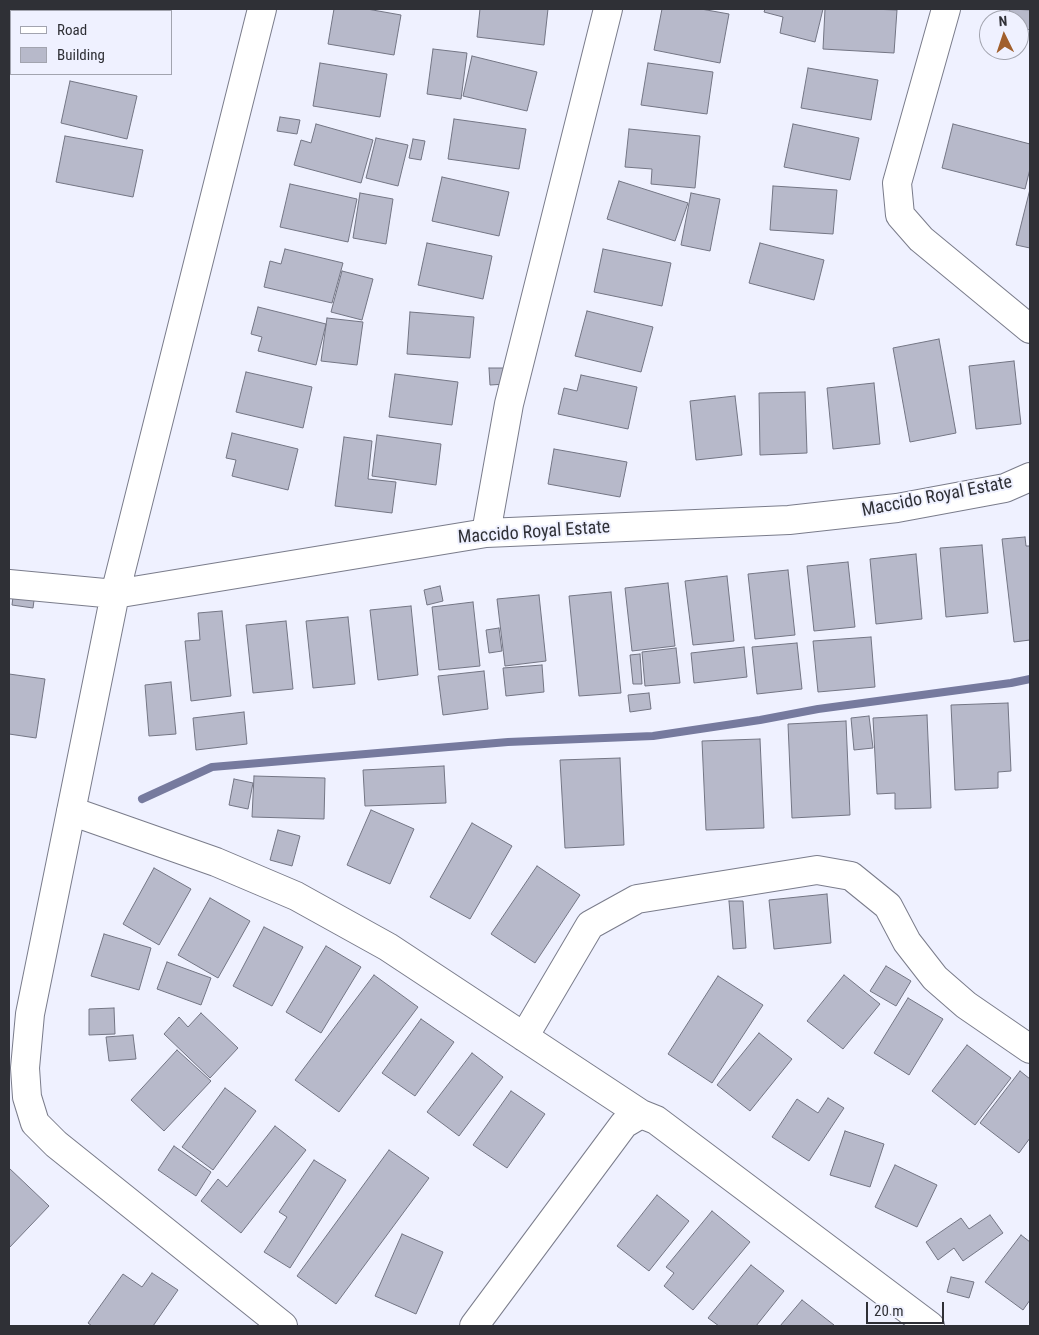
<!DOCTYPE html>
<html>
<head>
<meta charset="utf-8">
<style>
	body { margin:0 }
	#map { position:relative; width:1039px; height:1335px; overflow:hidden; background:#eff1ff; font-family:"Roboto Condensed",sans-serif }
	canvas { display:block }
	.frame { position:absolute; inset:0; border:10px solid #2f3036; pointer-events:none }
	.legend { position:absolute; left:10px; top:10px; width:162px; height:65px; box-sizing:border-box; background:#eff1ff; border:1px solid #a2a4af; margin:0; padding:6px 9px; list-style:none; font-size:15px; color:#2f3036 }
	.legend li { display:flex; align-items:center; gap:10px; height:25px }
	.legend b { width:25px; border:1px solid #a2a4af }
	.north { position:absolute; left:979px; top:10px; width:50px; height:50px; box-sizing:border-box; background:#eff1ff; border:1px solid #a2a4af; border-radius:50%; rotate:356deg; font-size:14px; font-weight:700; line-height:20px; text-align:center; color:#2f3036 }
	.north::after { content:''; display:block; margin:auto; width:18px; height:22px; background:#a15f2c; clip-path:polygon(50% 0,100% 100%,50% 72%,0 100%) }
	.scale { position:absolute; left:866px; top:1302px; width:78px; height:22px; box-sizing:border-box; border:2px solid #2f3036; border-top:0; padding-left:6px; font-size:15px; line-height:18px; white-space:nowrap; color:#2f3036; -webkit-text-stroke:4px #eff1ff; paint-order:stroke }
</style>
</head>
<body>
<div id="map">
<canvas width="1039" height="1335"></canvas>
<div class="frame"></div>
<ul class="legend">
<li><b style="height:6px;background:#fff"></b>Road</li>
<li><b style="height:14px;background:#b7b9ca"></b>Building</li>
</ul>
<div class="north">N</div>
<div class="scale">20 m</div>
</div>
<script>
const c = document.querySelector('canvas').getContext('2d');
c.lineJoin = 'round';
const shape = rows => new Path2D(rows.map(r => 'M' + r).join(''));
function trace(path, color, width, dash) { c.strokeStyle = color; c.lineWidth = width; c.lineCap = dash ? 'butt' : 'round'; c.setLineDash(dash || []); c.stroke(path); }
function paint(path, color) { c.fillStyle = color; c.fill(path, 'evenodd'); }
function drawText(font, color, halo, rows, align = 'center') {
  c.font = font + ' "Roboto Condensed",sans-serif'; c.lineWidth = 4; c.setLineDash([]); c.textBaseline = 'middle'; c.strokeStyle = halo; c.fillStyle = color; for (const [text, x, y, turn = 0] of rows) {
    c.save(); c.translate(x, y); c.rotate((+turn || 0) * Math.PI / 180); c.textAlign = isNaN(turn) ? turn : align; if (halo) c.strokeText(text, 0, 0); c.fillText(text, 0, 0); c.restore();
  }
}
const stream = shape([
	[142,799,212,767,508,742,653,736,760,720,818,709,1011,683,1030,679]
]);
const building = shape([
	[334,9,367,9,401,15,394,55,328,44,334,9],
	[480,9,548,9,544,45,477,37,480,9],
	[662,9,701,9,729,14,720,63,654,50,662,9],
	[765,9,823,9,815,42,780,33,783,17,764,12,765,9],
	[825,9,870,9,897,10,894,53,823,49,825,9],
	[1010,9,1030,10,1030,30,1019,27,1019,20,1007,20,1010,9],
	[433,49,467,53,461,99,427,94,433,49],
	[472,56,537,72,527,111,463,96,472,56],
	[320,63,387,74,380,117,313,106,320,63],
	[648,63,713,72,707,114,641,105,648,63],
	[808,68,878,80,871,120,801,108,808,68],
	[70,81,137,96,127,139,61,123,70,81],
	[280,117,300,120,297,134,277,131,280,117],
	[454,119,526,129,519,169,448,159,454,119],
	[316,124,373,140,361,183,294,165,301,140,311,143,316,124],
	[793,124,859,138,850,180,784,167,793,124],
	[953,124,1030,144,1030,169,1025,189,942,168,953,124],
	[629,129,700,136,695,188,651,184,652,169,625,167,629,129],
	[65,136,143,150,133,197,56,182,65,136],
	[376,138,408,145,398,186,366,178,376,138],
	[413,139,425,141,421,160,409,158,413,139],
	[442,177,509,192,499,236,432,221,442,177],
	[619,181,688,203,675,241,607,219,619,181],
	[290,184,357,199,348,242,280,227,290,184],
	[773,186,837,190,833,234,770,230,773,186],
	[1030,189,1030,248,1016,245,1030,189],
	[360,193,393,199,386,244,353,238,360,193],
	[691,193,720,199,710,251,681,245,691,193],
	[427,243,492,256,483,299,418,285,427,243],
	[760,243,824,260,814,300,749,283,760,243],
	[285,249,343,263,332,303,264,287,270,261,281,264,285,249],
	[603,249,671,263,662,306,594,292,603,249],
	[342,271,373,279,362,320,331,312,342,271],
	[258,307,326,324,316,365,258,351,262,337,251,334,258,307],
	[587,311,653,327,641,372,575,356,587,311],
	[410,312,474,317,470,358,407,354,410,312],
	[327,318,363,322,357,365,321,361,327,318],
	[939,339,956,433,910,442,893,348,939,339],
	[1014,361,1021,424,976,429,969,366,1014,361],
	[489,368,506,368,506,384,490,385,489,368],
	[246,372,312,387,303,428,236,412,246,372],
	[395,374,458,382,452,425,389,417,395,374],
	[581,375,637,387,628,429,558,414,564,388,577,391,581,375],
	[874,383,880,444,833,449,827,388,874,383],
	[805,392,807,453,760,455,759,393,805,392],
	[735,396,742,455,696,460,690,401,735,396],
	[232,433,298,449,288,490,232,476,236,460,226,458,232,433],
	[377,435,441,444,436,485,372,476,377,435],
	[344,437,372,441,368,479,396,482,392,513,335,506,344,437],
	[554,449,627,462,620,497,548,484,554,449],
	[1025,537,1026,546,1030,546,1030,640,1014,642,1002,539,1025,537],
	[982,545,988,613,946,617,940,548,982,545],
	[916,554,922,619,876,624,870,559,916,554],
	[848,562,855,627,814,631,807,566,848,562],
	[788,570,795,635,755,639,748,574,788,570],
	[727,576,734,641,693,645,685,581,727,576],
	[668,583,675,646,632,651,625,588,668,583],
	[440,586,443,601,427,605,424,590,440,586],
	[14,589,35,593,33,608,12,605,14,589],
	[611,592,621,693,579,696,569,596,611,592],
	[539,595,546,661,505,666,497,599,539,595],
	[473,602,480,666,439,670,432,607,473,602],
	[411,606,418,675,378,680,370,610,411,606],
	[222,611,231,696,191,701,185,641,200,640,198,613,222,611],
	[348,617,355,684,313,688,306,621,348,617],
	[286,621,293,689,253,693,246,625,286,621],
	[499,628,502,651,489,653,486,630,499,628],
	[871,637,875,687,818,692,813,641,871,637],
	[797,643,802,689,757,694,752,647,797,643],
	[744,647,747,677,694,683,691,653,744,647],
	[676,648,680,683,645,686,642,652,676,648],
	[640,654,642,684,633,684,630,655,640,654],
	[542,665,544,692,506,696,503,668,542,665],
	[484,671,488,709,443,715,438,676,484,671],
	[9,674,45,679,36,738,9,734,9,674],
	[171,682,176,734,149,736,145,685,171,682],
	[649,693,651,709,630,712,628,695,649,693],
	[1008,703,1011,771,998,772,998,788,955,790,951,705,1008,703],
	[244,712,247,744,196,750,193,718,244,712],
	[927,715,931,808,895,809,895,793,877,794,873,718,927,715],
	[869,716,873,748,854,750,851,718,869,716],
	[846,721,850,815,792,818,788,724,846,721],
	[760,739,764,828,706,830,702,741,760,739],
	[620,758,624,845,565,848,560,760,620,758],
	[444,766,446,803,365,806,363,770,444,766],
	[254,776,325,778,324,819,252,817,254,776],
	[234,779,253,783,248,809,229,805,234,779],
	[371,810,414,829,390,884,347,865,371,810],
	[472,823,512,846,470,919,430,897,472,823],
	[278,830,300,836,292,866,270,860,278,830],
	[537,866,580,895,535,963,491,934,537,866],
	[154,868,191,889,159,945,123,924,154,868],
	[827,894,831,943,774,949,769,900,827,894],
	[210,898,250,921,218,978,178,955,210,898],
	[729,901,743,901,746,948,733,949,729,901],
	[264,927,303,947,272,1006,233,986,264,927],
	[104,934,151,948,139,990,91,976,104,934],
	[326,946,361,967,321,1033,286,1012,326,946],
	[167,962,211,978,201,1005,157,989,167,962],
	[886,966,911,981,896,1006,870,991,886,966],
	[374,975,418,1007,339,1112,295,1080,374,975],
	[844,975,880,1004,843,1049,807,1021,844,975],
	[718,976,763,1005,712,1083,668,1054,718,976],
	[908,998,943,1019,909,1075,874,1053,908,998],
	[114,1008,115,1034,89,1035,89,1009,114,1008],
	[201,1013,238,1048,210,1078,164,1034,179,1017,188,1027,201,1013],
	[421,1019,454,1042,415,1096,382,1073,421,1019],
	[759,1033,792,1059,750,1111,717,1085,759,1033],
	[133,1035,136,1059,109,1061,106,1037,133,1035],
	[967,1045,1011,1078,975,1125,932,1091,967,1045],
	[177,1050,211,1081,164,1131,131,1100,177,1050],
	[472,1053,503,1077,459,1136,427,1112,472,1053],
	[1020,1071,1030,1079,1030,1138,1019,1153,980,1123,1020,1071],
	[225,1088,256,1111,213,1170,182,1147,225,1088],
	[511,1091,545,1114,507,1168,473,1145,511,1091],
	[828,1098,844,1108,809,1161,772,1137,797,1099,818,1113,828,1098],
	[275,1126,306,1150,241,1233,201,1201,218,1179,227,1187,275,1126],
	[845,1131,884,1144,870,1187,830,1175,845,1131],
	[174,1146,211,1172,196,1196,158,1170,174,1146],
	[389,1150,429,1178,336,1304,297,1276,389,1150],
	[314,1160,346,1180,290,1268,264,1252,287,1217,279,1212,314,1160],
	[895,1165,937,1185,917,1227,875,1207,895,1165],
	[9,1168,49,1206,9,1248,9,1168],
	[657,1195,689,1221,649,1271,617,1246,657,1195],
	[712,1211,750,1242,693,1310,664,1286,674,1273,666,1267,712,1211],
	[990,1215,1003,1233,963,1261,954,1248,938,1260,926,1242,961,1218,969,1229,990,1215],
	[402,1234,443,1252,416,1314,375,1296,402,1234],
	[1021,1235,1030,1242,1030,1300,1023,1310,985,1282,1021,1235],
	[751,1265,784,1291,756,1326,719,1326,708,1318,751,1265],
	[152,1273,178,1290,153,1326,92,1326,88,1323,123,1274,142,1287,152,1273],
	[951,1277,974,1282,969,1298,947,1292,951,1277],
	[802,1300,834,1325,833,1326,780,1326,802,1300]
]);
const minor = shape([
	[262,9,115,594,30,1014,25,1068,27,1097,35,1123,56,1144,283,1326],
	[946,9,897,183,900,215,921,239,1030,329],
	[486,533,509,404,608,9],
	[9,584,115,594,486,533,789,520,897,508,1005,488,1030,477],
	[71,811,216,862,296,896,388,947,641,1114],
	[524,1037,590,925,637,899,817,870,851,876,888,906,907,942,935,978,966,1005,1030,1049],
	[474,1326,624,1124,641,1114,656,1120,930,1326]
]);
const streetNames = [
	["Maccido Royal Estate",937,497,-11],
	["Maccido Royal Estate",534,533,-4]
];
trace(stream, '#767a9e', 8);
paint(building, '#b7b9ca');
trace(building, '#737584', 1);
trace(minor, '#7a7c8b', 30);
trace(minor, '#fff', 28);
drawText('18px', '#2f3036', '#eff1ff', streetNames);
</script>
</body>
</html>
